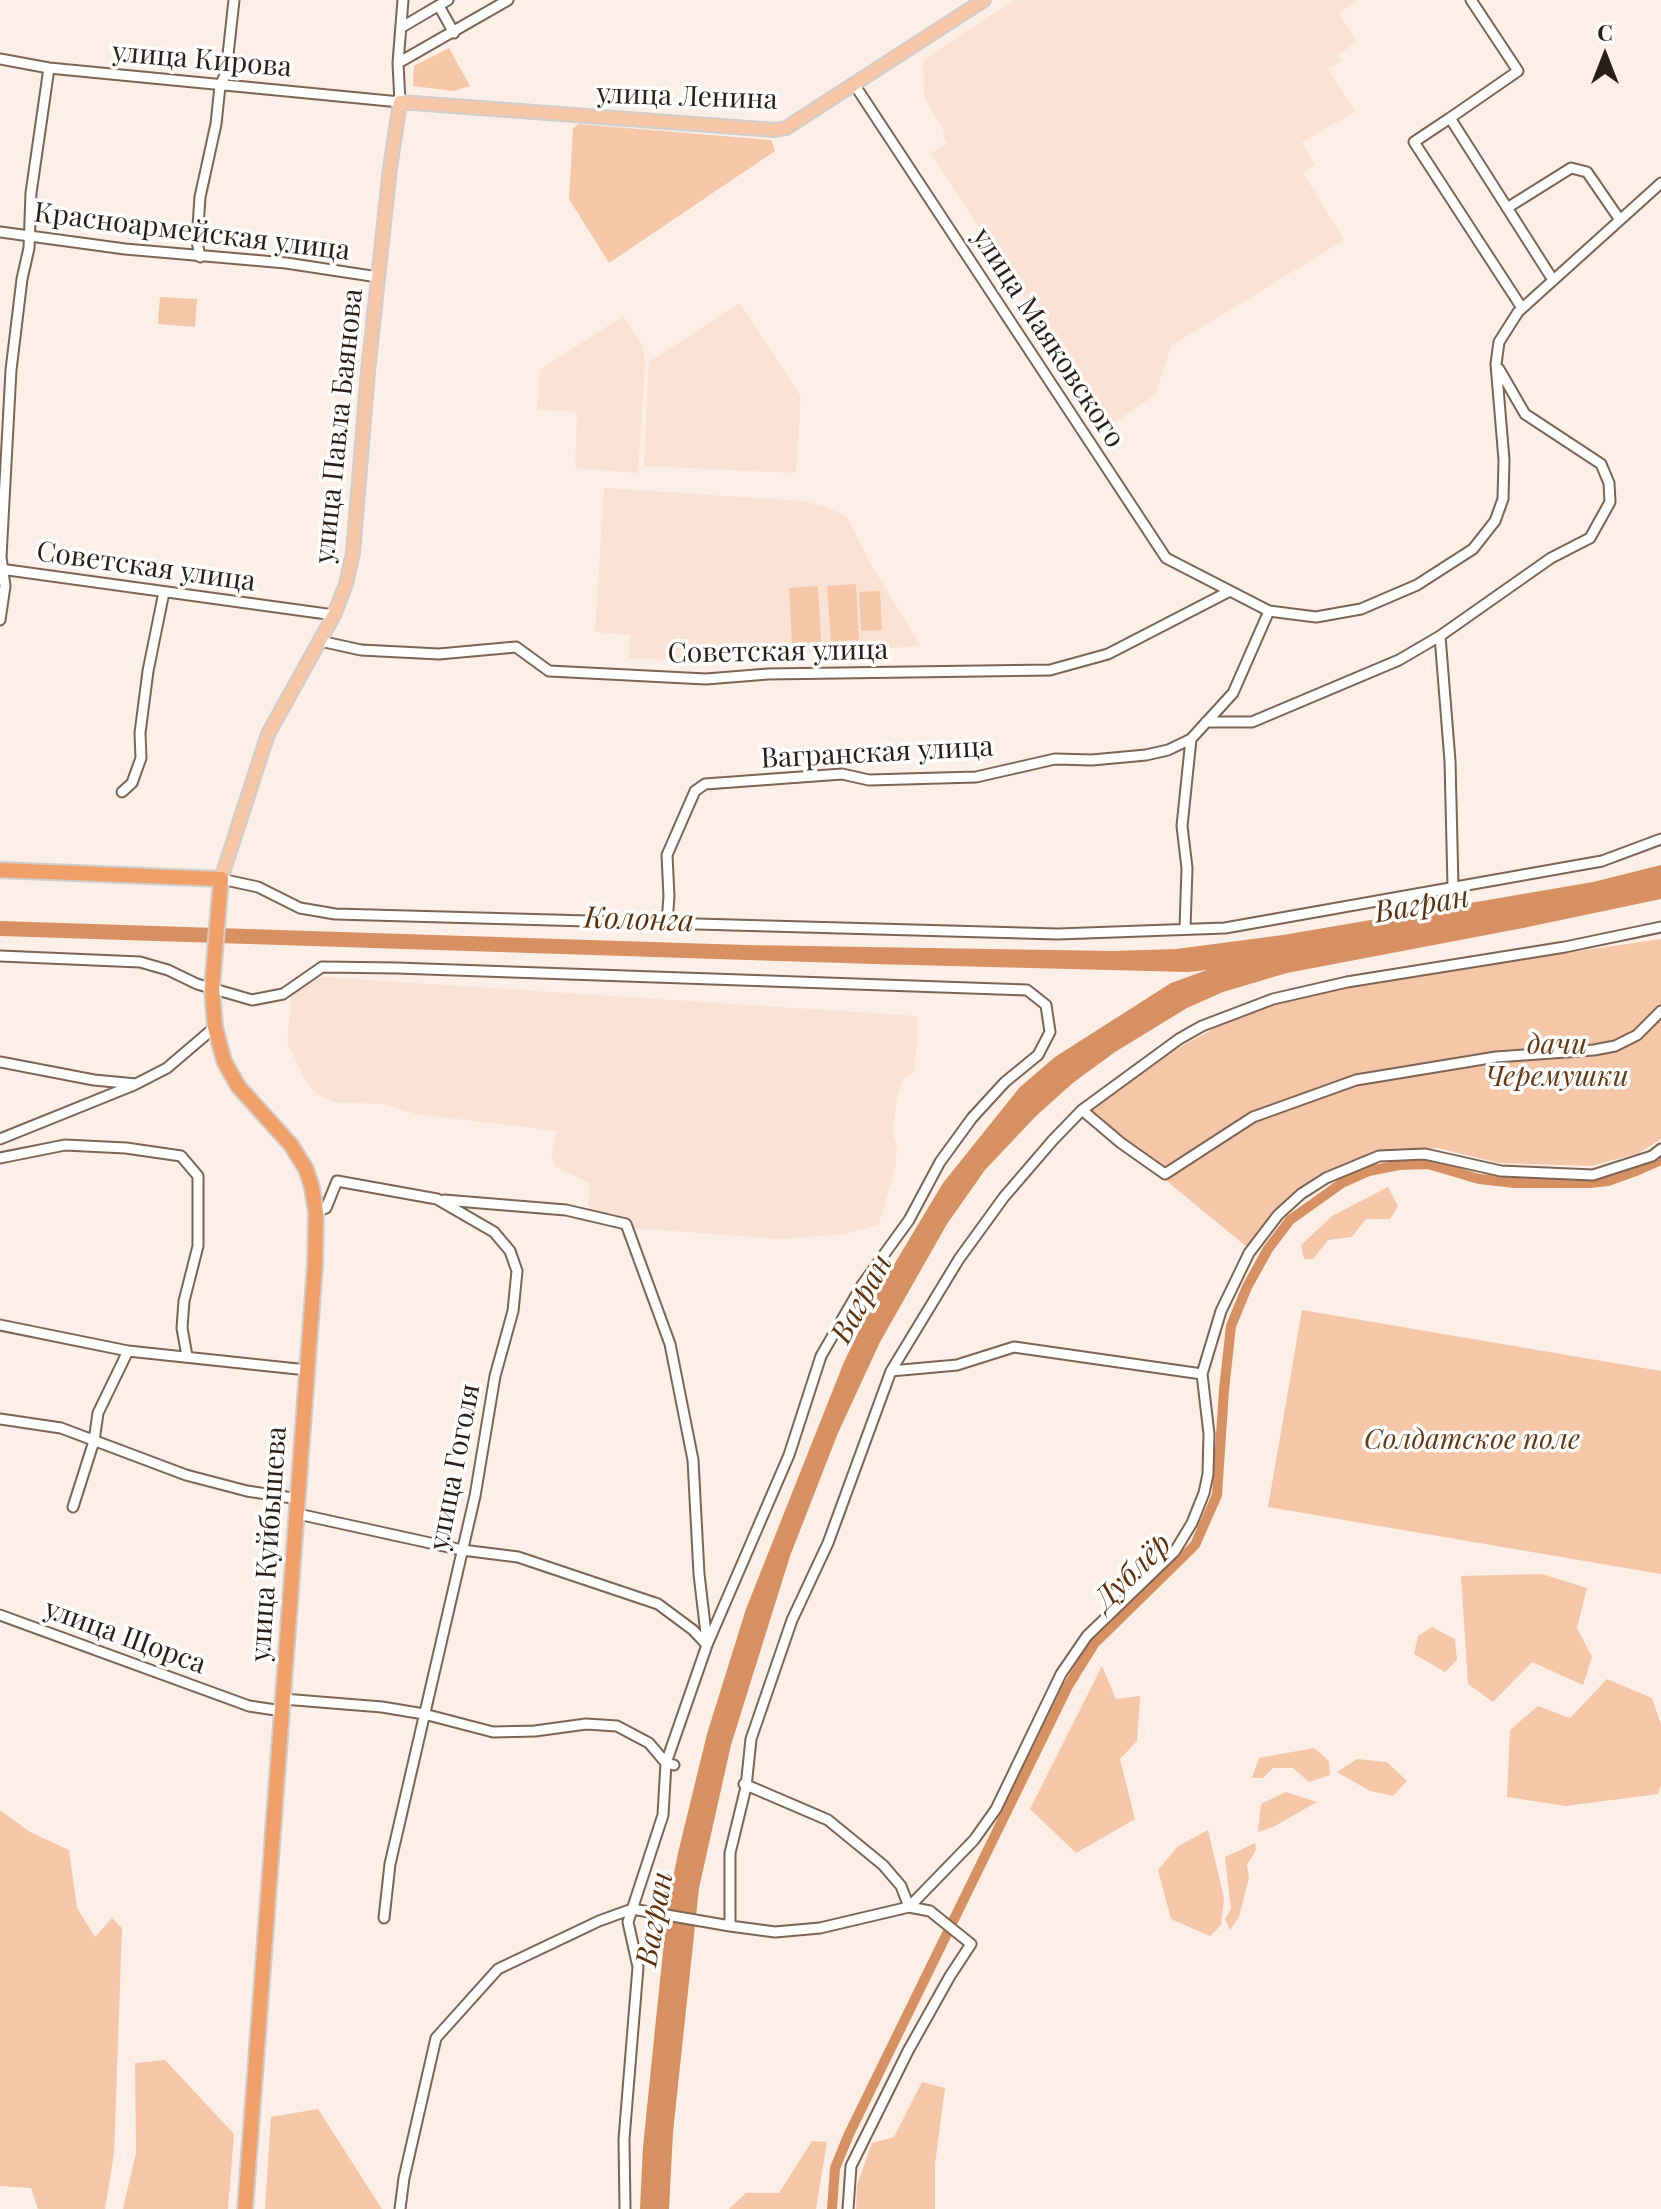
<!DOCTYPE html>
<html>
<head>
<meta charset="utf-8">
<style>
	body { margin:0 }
	#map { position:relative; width:1661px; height:2209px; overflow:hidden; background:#fbefe7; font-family:"Playfair Display",serif }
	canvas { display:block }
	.north { position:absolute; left:1565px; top:16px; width:80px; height:80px; -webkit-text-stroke:6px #fff; paint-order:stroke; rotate:0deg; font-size:22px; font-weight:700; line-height:32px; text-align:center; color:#291f18 }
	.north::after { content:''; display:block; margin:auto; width:28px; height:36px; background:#291f18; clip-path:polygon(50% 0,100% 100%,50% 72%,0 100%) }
</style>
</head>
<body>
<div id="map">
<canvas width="1661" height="2209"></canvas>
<div class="north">С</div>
</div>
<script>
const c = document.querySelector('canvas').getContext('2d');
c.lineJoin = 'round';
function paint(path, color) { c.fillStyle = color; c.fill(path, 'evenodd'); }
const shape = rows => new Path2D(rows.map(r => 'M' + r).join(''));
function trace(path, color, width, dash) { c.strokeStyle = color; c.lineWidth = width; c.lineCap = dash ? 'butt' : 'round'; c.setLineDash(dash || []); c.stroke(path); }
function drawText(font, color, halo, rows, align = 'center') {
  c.font = font + ' "Playfair Display",serif'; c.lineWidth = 7; c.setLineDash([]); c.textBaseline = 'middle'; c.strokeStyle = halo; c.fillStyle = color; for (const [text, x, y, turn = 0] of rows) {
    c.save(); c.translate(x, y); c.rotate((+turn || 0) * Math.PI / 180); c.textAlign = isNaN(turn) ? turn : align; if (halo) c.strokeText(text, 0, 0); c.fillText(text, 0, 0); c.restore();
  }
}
const built = shape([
	[1015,0,1358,0,1339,13,1357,42,1337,55,1341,61,1328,69,1355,112,1302,142,1315,165,1303,173,1344,240,1171,346,1155,395,1108,427,931,153,947,143,942,136,946,134,924,97,923,60],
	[740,303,801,397,796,473,644,466,649,362],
	[623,316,643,346,645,362,638,473,575,468,577,412,537,409,540,370],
	[604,488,802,501,826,507,847,517,874,570,921,646,775,655,737,663,629,658,630,635,595,632],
	[322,977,917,1016,918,1034,914,1073,904,1077,897,1099,893,1132,897,1147,896,1165,879,1224,846,1234,779,1239,621,1227,593,1220,588,1204,590,1183,556,1167,551,1155,557,1131,416,1114,384,1104,334,1102,316,1094,304,1077,287,1042,292,990]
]);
const green = shape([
	[449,48,470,86,454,91,413,86,414,66],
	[578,124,771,140,775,151,609,263,569,199,573,129],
	[160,297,197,299,195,327,158,324],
	[856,584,859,640,831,641,827,586],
	[818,586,821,642,792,643,789,588],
	[880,591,882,630,861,631,859,592],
	[1661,939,1661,1139,1639,1153,1592,1166,1499,1163,1438,1148,1386,1151,1347,1162,1312,1180,1273,1213,1247,1247,1085,1114,1171,1052,1228,1021,1294,998,1402,977],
	[1388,1187,1398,1206,1390,1219,1366,1219,1352,1237,1328,1240,1313,1259,1304,1259,1301,1245,1332,1216],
	[1302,1310,1661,1371,1661,1574,1268,1507],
	[1542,1574,1587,1588,1577,1628,1592,1657,1583,1685,1532,1662,1493,1702,1468,1684,1461,1576],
	[1432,1627,1455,1639,1457,1660,1445,1672,1414,1654,1418,1636],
	[1102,1666,1116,1699,1140,1696,1137,1741,1120,1759,1135,1819,1076,1853,1030,1809],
	[1607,1679,1652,1698,1661,1725,1661,1784,1658,1794,1566,1806,1507,1797,1510,1730,1538,1706,1570,1718],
	[1314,1748,1329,1761,1330,1775,1309,1782,1293,1768,1273,1768,1263,1778,1252,1778,1259,1758],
	[1357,1759,1387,1762,1407,1781,1393,1796,1370,1791,1337,1772],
	[1286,1792,1317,1802,1273,1827,1258,1832,1261,1804],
	[0,1810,30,1832,69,1850,77,1908,95,1937,112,1918,122,1928,114,2153,105,2209,38,2209,31,2188,0,2186],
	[1208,1830,1224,1898,1221,1925,1210,1936,1171,1919,1158,1870,1178,1846],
	[1255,1843,1256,1850,1247,1865,1249,1878,1239,1917,1230,1930,1225,1919,1231,1909,1225,1857],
	[165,2060,234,2134,228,2209,123,2209,136,2153,135,2063],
	[922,2082,945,2088,935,2164,935,2209,856,2209,857,2185,872,2143,894,2137],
	[318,2109,382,2209,265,2209,271,2117],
	[812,2141,827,2142,816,2209,729,2209,746,2193,779,2193]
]);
const water = shape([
	[1661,865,1661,899,1523,928,1287,973,1223,992,1187,1008,1115,1052,1074,1082,1036,1116,985,1170,947,1224,880,1342,838,1433,790,1556,731,1745,699,1888,673,2132,669,2209,640,2209,643,2147,656,2019,668,1904,678,1853,707,1734,746,1609,844,1362,880,1288,943,1183,1020,1087,1055,1057,1171,983,1207,970,1188,972,873,964,0,936,0,921,745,945,1113,951,1176,949,1283,935,1593,882]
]);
const canal = shape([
	[832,2209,835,2168,849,2134,1068,1686,1094,1644,1195,1545,1217,1495,1224,1390,1231,1326,1247,1287,1268,1249,1290,1220,1342,1183,1369,1171,1399,1165,1428,1164,1479,1179,1515,1183,1590,1183,1608,1181,1636,1171,1661,1160]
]);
const minor = shape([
	[1471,0,1518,71,1450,118,1553,280],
	[439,6,454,33],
	[402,27,448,0],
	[0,59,49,68,400,102,398,63,403,0],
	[398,63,508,0],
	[854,84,1166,558,1269,611,1316,617,1361,609,1417,585,1473,549,1495,521,1503,499,1504,460,1496,364,1499,342,1518,312,1661,183],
	[1450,118,1414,142,1522,308],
	[1507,208,1571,168,1587,172,1620,220],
	[0,232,125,249,286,263,378,277],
	[200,257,197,241,200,197,216,124,220,86,226,73,234,0],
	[0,569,334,615],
	[0,620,5,586,1,557,11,370,22,279,29,248,31,193,49,68],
	[1440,636,1450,761,1453,886],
	[320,641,361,650,439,654,516,647,549,671,706,679,768,674,1050,670,1108,654,1228,592],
	[1206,722,1252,722,1399,660,1440,636,1551,558,1590,538,1610,502,1609,483,1601,464,1525,414,1499,369],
	[122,792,132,783,141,758,140,733,148,671,164,592],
	[221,879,258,887,300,908,335,914,1058,934,1225,928,1602,861,1661,839],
	[667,923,669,896,667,855,695,791,705,784,842,774,869,780,976,777,1055,759,1092,760,1146,755,1168,750,1191,739],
	[1185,928,1187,868,1182,826,1191,739,1233,693,1269,611],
	[0,956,140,962,168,970,197,984,252,1000,283,994,322,967,397,968,1027,990,1046,1005,1050,1032,1038,1055,1005,1082,972,1118,940,1162,909,1220,862,1285,821,1356,789,1455,707,1645,666,1763,663,1815,628,1922,638,1967,624,2139,625,2209],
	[0,1062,94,1080,136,1084,167,1068,215,1027],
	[1082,1110,1121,1143,1165,1174,1253,1117,1356,1080,1496,1057,1594,1050,1615,1046,1637,1035,1661,1011],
	[0,1139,134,1085],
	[0,1158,65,1145,126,1148,181,1156,198,1176,198,1246,184,1301,182,1328,187,1356],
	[444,1200,566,1210,626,1224,670,1344,693,1460,699,1574,707,1642],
	[316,1212,326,1208,337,1181,437,1199,494,1232,510,1251,517,1271,513,1311,495,1376,475,1496,390,1864,384,1918],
	[0,1325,128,1351,307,1370],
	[891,1371,957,1365,1014,1347,1202,1374],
	[0,1419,61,1428,186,1475,247,1491,299,1499],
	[73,1507,94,1441,98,1413,128,1351],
	[298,1514,462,1550,518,1557,658,1604,693,1630,707,1645],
	[0,1615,249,1706,282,1711],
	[283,1699,382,1707,424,1714,493,1732,535,1731,586,1724,617,1726,649,1743,666,1763,674,1765],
	[744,1784,828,1820,883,1865,901,1886,909,1907],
	[909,1907,974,1840,996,1809,1061,1674,1087,1636,1175,1551,1192,1523,1204,1493,1208,1474,1209,1434,1202,1374,1221,1311,1249,1253,1278,1215,1301,1194,1326,1178,1379,1156,1425,1154,1501,1171,1593,1175,1652,1156,1661,1149],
	[730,1926,730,1853,746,1787,751,1739,792,1620,828,1543,891,1371,959,1259,1004,1197,1053,1140,1082,1110,1179,1039,1202,1026,1273,999,1347,982,1565,947,1661,927],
	[400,2209,404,2178,436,2038,498,1969,599,1921,632,1909,730,1926,775,1932,820,1928,909,1907,930,1911,971,1944,950,1976,908,2051,851,2166,848,2209]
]);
const major = shape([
	[221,879,268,734,334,615,346,584,353,553,368,371,390,168,400,102,775,130,786,128,984,0]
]);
const highway = shape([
	[0,870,221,879,212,988,215,1027,224,1061,238,1086,291,1145,306,1169,312,1188,316,1212,315,1265,245,2209]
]);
const streetNames = [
	["улица Кирова",202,60,5],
	["улица Ленина",687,97,2],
	["Красноармейская улица",192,232,7],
	["улица Маяковского",1048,338,57],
	["улица Павла Баянова",339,426,-84],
	["Советская улица",146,567,8],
	["Советская улица",778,652,-1],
	["Вагранская улица",877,753,-3],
	["улица Гоголя",455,1467,-79],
	["улица Куйбышева",269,1544,-86],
	["улица Щорса",125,1637,20]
];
const parkNames = [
	["дачи",1557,1045],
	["Черемушки",1557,1077],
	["Солдатское поле",1472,1440]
];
const waterNames = [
	["Вагран",1422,905,-10],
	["Колонга",639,920,2],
	["Вагран",862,1299,-62],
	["Дублёр",1133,1572,-44],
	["Вагран",655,1919,-80]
];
paint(built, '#fae3d5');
paint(green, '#f6c6a8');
paint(water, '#d79061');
trace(canal, '#d79061', 10);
trace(minor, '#7d6453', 13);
trace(major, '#d0cecc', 16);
trace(highway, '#d0cecc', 18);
trace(minor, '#fff', 9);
trace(major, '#f7c6a6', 12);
trace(highway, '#f1a06a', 14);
drawText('28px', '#291f18', '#fff', streetNames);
drawText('italic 28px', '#673815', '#fff', parkNames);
drawText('italic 30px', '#5f300c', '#fff', waterNames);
</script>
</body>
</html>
